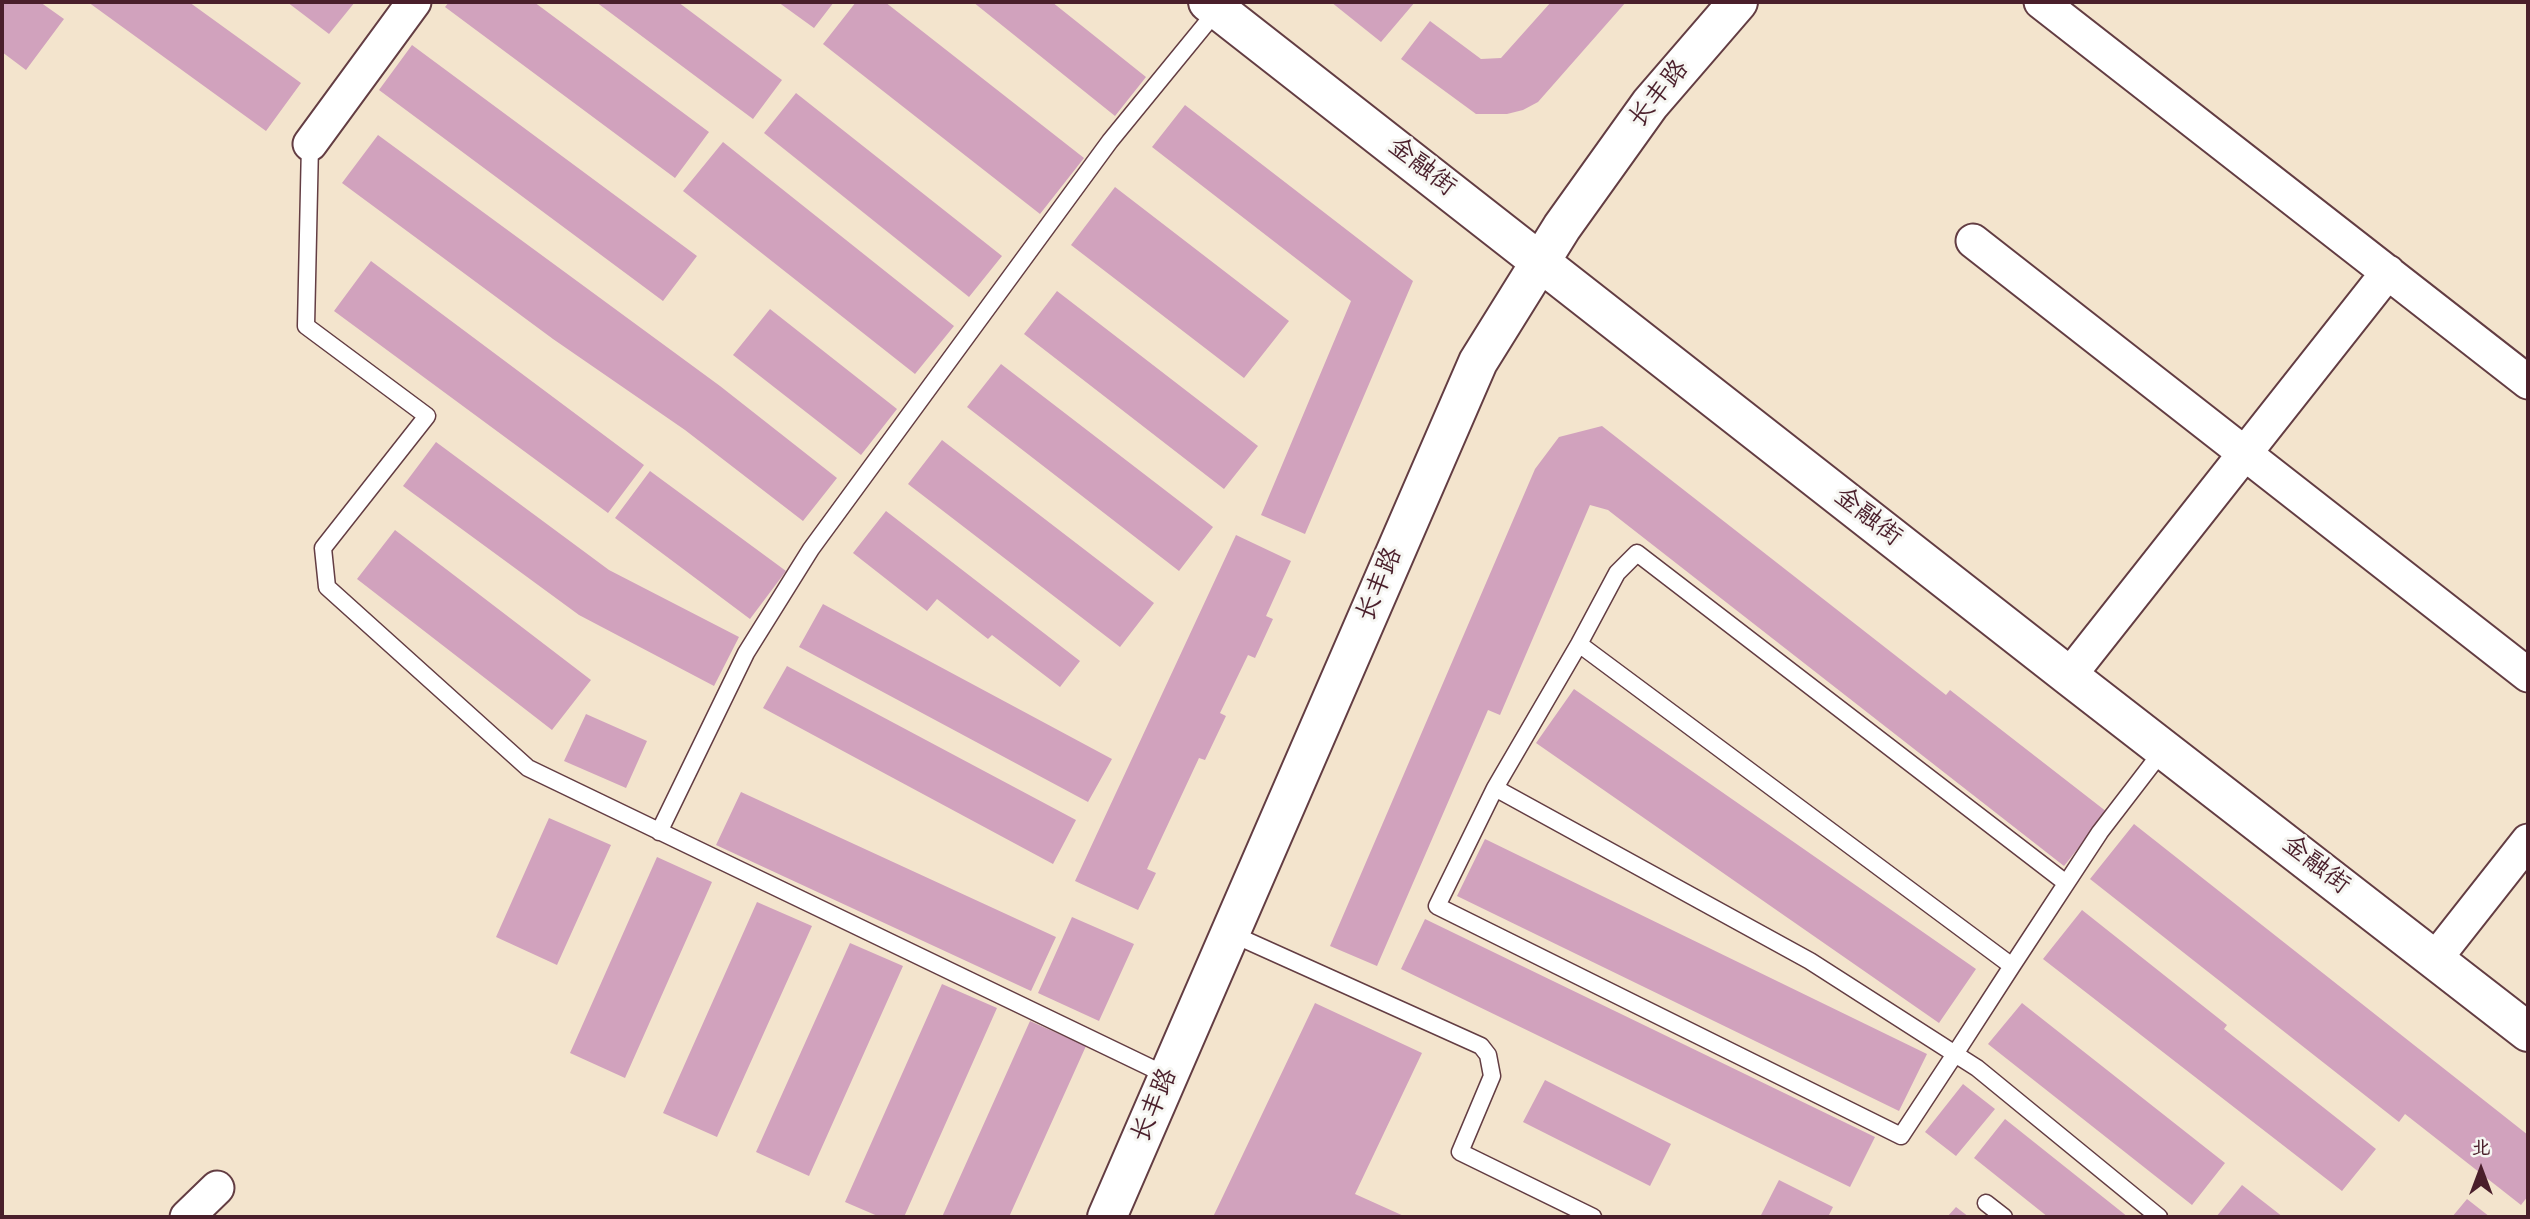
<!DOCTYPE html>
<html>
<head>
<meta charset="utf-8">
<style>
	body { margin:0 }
	#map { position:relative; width:2530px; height:1219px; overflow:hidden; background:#f3e4cd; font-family:"Architects Daughter","LXGW WenKai TC",sans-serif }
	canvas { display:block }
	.frame { position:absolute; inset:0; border:4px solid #4a1f2b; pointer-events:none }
	.north { position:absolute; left:2446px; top:1135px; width:70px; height:70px; -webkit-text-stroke:5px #f6f6f2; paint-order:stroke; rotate:0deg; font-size:19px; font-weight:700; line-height:28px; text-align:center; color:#4a1f2b }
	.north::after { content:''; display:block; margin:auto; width:24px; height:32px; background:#4a1f2b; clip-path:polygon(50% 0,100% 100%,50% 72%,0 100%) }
</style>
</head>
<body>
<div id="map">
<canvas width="2530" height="1219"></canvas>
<div class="frame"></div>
<div class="north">北</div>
</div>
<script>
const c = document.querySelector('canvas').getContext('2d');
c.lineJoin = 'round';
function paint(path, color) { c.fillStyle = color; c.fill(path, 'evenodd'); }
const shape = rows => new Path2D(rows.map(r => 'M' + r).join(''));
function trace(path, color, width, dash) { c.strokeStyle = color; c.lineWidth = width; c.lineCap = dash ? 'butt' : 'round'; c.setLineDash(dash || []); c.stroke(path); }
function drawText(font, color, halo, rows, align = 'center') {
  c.font = font + ' "Architects Daughter","LXGW WenKai TC",sans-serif'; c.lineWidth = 6; c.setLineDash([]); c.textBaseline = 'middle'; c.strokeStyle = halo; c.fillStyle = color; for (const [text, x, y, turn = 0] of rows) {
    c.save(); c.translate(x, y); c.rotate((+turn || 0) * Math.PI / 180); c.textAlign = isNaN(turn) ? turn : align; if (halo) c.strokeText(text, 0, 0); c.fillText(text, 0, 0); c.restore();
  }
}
const building = shape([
	[2,2,40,2,64,19,26,70,2,52],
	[88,2,189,2,301,83,266,131],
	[287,2,355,2,329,34],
	[449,2,534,2,709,132,675,178,445,7],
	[596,2,678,2,782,80,753,119],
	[778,2,834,2,814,28],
	[856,2,885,2,1084,158,1040,214,823,44],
	[973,2,1052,2,1146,77,1115,116],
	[1331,2,1415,2,1381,42],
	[1551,2,1626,2,1538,102,1523,110,1507,114,1476,114,1401,59,1430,21,1481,59,1501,58],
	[412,45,697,256,663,301,379,90],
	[796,93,1002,256,969,297,764,133],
	[1185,105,1413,281,1305,534,1261,515,1351,301,1152,147],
	[378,135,720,386,837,478,803,521,685,430,553,339,342,183],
	[723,142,954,326,915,374,683,191],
	[1115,187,1289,321,1244,378,1071,245],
	[371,261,644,465,608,513,334,311],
	[1057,291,1258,446,1224,489,1024,334],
	[770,309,897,409,861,455,733,355],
	[1001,364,1213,527,1179,571,967,407],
	[1602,426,1946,695,1950,690,2107,812,2064,866,1608,510,1590,505,1500,715,1488,710,1377,966,1330,946,1535,469,1559,437],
	[942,440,1154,603,1120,647,908,484],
	[436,442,609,570,739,637,714,686,579,615,403,486],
	[650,471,786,571,750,619,615,518],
	[886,511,1080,661,1060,687,992,635,988,639,937,599,927,611,853,553],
	[395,530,591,680,552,730,357,579],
	[1236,535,1291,561,1266,616,1273,619,1255,658,1248,655,1220,713,1226,716,1205,760,1199,758,1147,869,1156,873,1138,910,1075,881],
	[823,604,1112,759,1088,802,799,647],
	[787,666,1076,820,1053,864,763,708],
	[1574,689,1976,969,1939,1023,1536,743],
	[586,714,647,741,626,788,564,761],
	[741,792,1056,937,1031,991,716,845],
	[549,818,611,845,557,965,496,937],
	[2134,824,2528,1135,2528,1196,2521,1205,2405,1114,2399,1122,2090,879],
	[1485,839,1927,1054,1899,1111,1457,896],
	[657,857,712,882,625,1078,570,1053],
	[757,902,812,926,717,1137,663,1113],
	[2082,910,2227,1025,2224,1029,2376,1149,2342,1191,2043,959],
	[1072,917,1134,944,1099,1021,1038,993],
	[1425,919,1875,1137,1850,1187,1401,969],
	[850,943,903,966,809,1176,756,1152],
	[942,984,997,1008,904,1217,880,1217,845,1202],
	[1315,1003,1422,1053,1355,1194,1406,1217,1213,1217],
	[2022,1003,2225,1163,2192,1205,1988,1044],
	[1030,1021,1086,1046,1009,1217,942,1217],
	[1545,1080,1671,1144,1650,1186,1523,1122],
	[1963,1084,1995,1109,1956,1156,1925,1132],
	[2005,1119,2128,1217,2048,1217,1974,1158],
	[1779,1180,1833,1207,1828,1217,1760,1217],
	[2242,1185,2283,1217,2216,1217],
	[2467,1199,2490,1217,2452,1217],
	[1956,1207,1969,1217,1947,1217]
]);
const service = shape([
	[310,144,306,326,427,416,323,548,327,587,528,768,1168,1076],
	[1579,644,2012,966],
	[1495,788,1579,644,1617,573,1637,553,2066,883],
	[659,832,746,653,811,549,1110,141,1218,9],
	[1230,933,1481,1046,1488,1055,1492,1076,1460,1152,1593,1217],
	[1986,1203,2004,1217],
	[2159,1217,1977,1068,1955,1054,1810,961,1495,788,1437,906,1901,1136,1955,1054,2012,966,2100,832,2163,750]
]);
const minor = shape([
	[2041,2,2528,382],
	[310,144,414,2],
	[1973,241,2528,675],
	[2069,676,2388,272],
	[2435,959,2528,841],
	[187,1217,217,1188]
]);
const tertiary = shape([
	[1208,2,2069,676,2528,1032],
	[1107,1217,1478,362,1562,227,1650,104,1738,2]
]);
const streetNames = [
	["长丰路",1660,95,-51],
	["金融街",1421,168,38],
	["金融街",1867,518,38],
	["长丰路",1381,585,-67],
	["金融街",2315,866,38],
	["长丰路",1156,1106,-67]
];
paint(building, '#d1a2bd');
trace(service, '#633d43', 19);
trace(minor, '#633d43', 37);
trace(tertiary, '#633d43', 42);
trace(service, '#fff', 16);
trace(minor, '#fff', 33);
trace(tertiary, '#fff', 38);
drawText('26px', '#4a1f2b', '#f6f6f2', streetNames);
</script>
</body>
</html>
